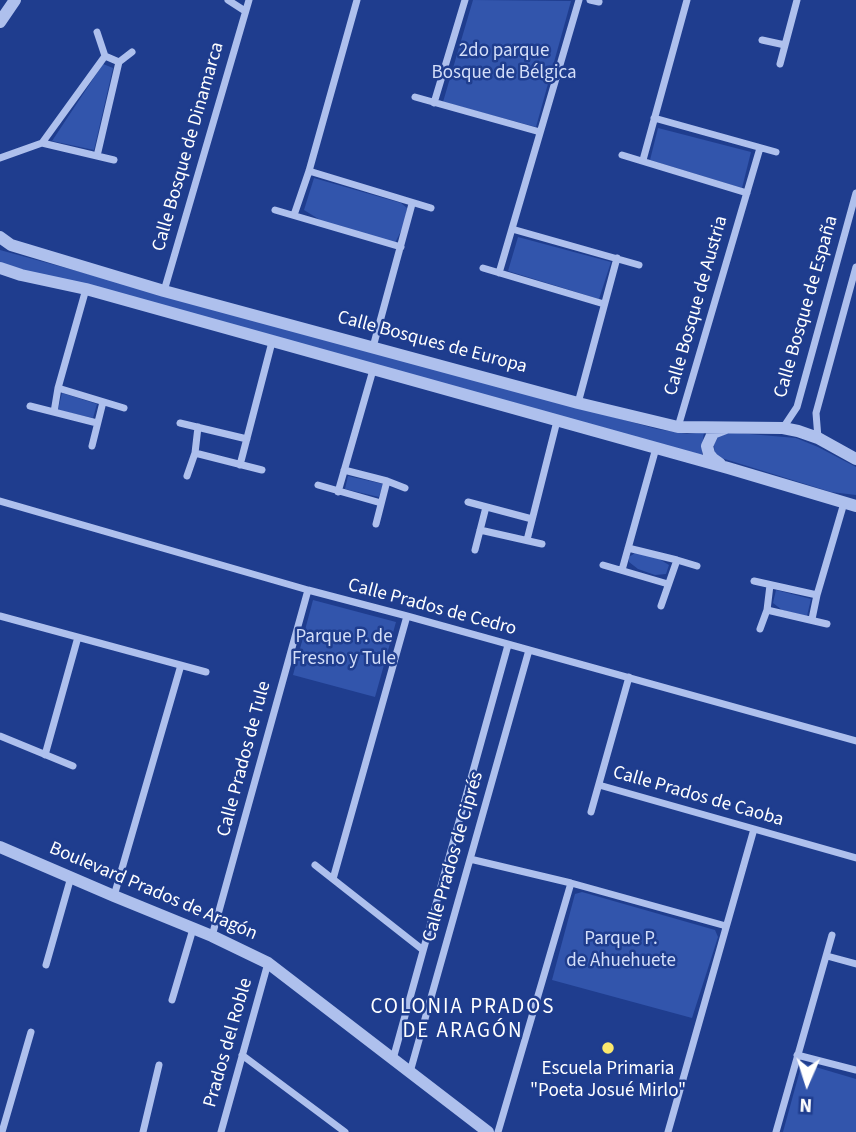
<!DOCTYPE html>
<html>
<head>
<meta charset="utf-8">
<style>
	body { margin:0 }
	#map { position:relative; width:856px; height:1132px; overflow:hidden; background:#1f3d8e; font-family:"Source Sans 3",sans-serif }
	canvas { display:block }
	.north { position:absolute; left:772px; top:1048px; width:70px; height:70px; -webkit-text-stroke:5px #1f3d8e; paint-order:stroke; rotate:183deg; font-size:19px; font-weight:700; line-height:28px; text-align:center; color:#fff }
	.north::after { content:''; display:block; margin:auto; width:24px; height:32px; background:#fff; clip-path:polygon(50% 0,100% 100%,50% 72%,0 100%) }
</style>
</head>
<body>
<div id="map">
<canvas width="856" height="1132"></canvas>
<div class="north">N</div>
</div>
<script>
const c = document.querySelector('canvas').getContext('2d');
c.lineJoin = 'round';
function paint(path, color) { c.fillStyle = color; c.fill(path, 'evenodd'); }
const shape = rows => new Path2D(rows.map(r => 'M' + r).join(''));
function trace(path, color, width, dash) { c.strokeStyle = color; c.lineWidth = width; c.lineCap = dash ? 'butt' : 'round'; c.setLineDash(dash || []); c.stroke(path); }
function drawText(font, color, halo, rows, align = 'center') {
  c.font = font + ' "Source Sans 3",sans-serif'; c.lineWidth = 5; c.setLineDash([]); c.textBaseline = 'middle'; c.strokeStyle = halo; c.fillStyle = color; for (const [text, x, y, turn = 0] of rows) {
    c.save(); c.translate(x, y); c.rotate((+turn || 0) * Math.PI / 180); c.textAlign = isNaN(turn) ? turn : align; if (halo) c.strokeText(text, 0, 0); c.fillText(text, 0, 0); c.restore();
  }
}
const green = shape([
	[473,0,571,1,536,127,443,102],
	[103,64,113,68,94,150,52,141],
	[658,128,751,152,742,188,650,160],
	[314,178,401,203,407,208,406,215,403,227,395,243,325,223,304,210],
	[518,237,611,262,599,299,508,271],
	[0,250,657,429,687,434,704,432,702,447,702,459,62,285,0,263],
	[62,393,97,404,93,418,58,410],
	[726,432,796,438,818,447,856,467,856,495,831,492,715,456,714,445,717,437],
	[348,476,383,484,379,497,345,489],
	[635,553,656,557,669,565,666,574,655,575,638,569,629,562,629,557],
	[776,590,811,599,807,616,782,610,773,603],
	[313,600,396,622,375,697,293,675],
	[582,892,715,930,718,937,692,1018,552,980,575,894],
	[802,1063,856,1079,856,1132,783,1132]
]);
const minor = shape([
	[228,0,245,11],
	[590,0,599,2],
	[97,32,105,56,119,62,132,52],
	[762,40,785,45],
	[780,64,797,0],
	[415,97,540,132],
	[434,103,465,0],
	[654,118,776,152],
	[42,143,114,160],
	[622,155,747,193],
	[97,156,119,62],
	[0,158,42,143,105,56],
	[643,160,687,0],
	[309,171,431,208],
	[275,210,401,247],
	[294,215,309,171,357,0],
	[512,229,639,265],
	[483,268,604,304],
	[499,273,579,0],
	[164,291,249,0],
	[373,347,412,204],
	[58,388,124,408],
	[578,403,617,258],
	[30,406,97,423],
	[54,412,58,388,86,289],
	[180,423,247,439],
	[678,427,760,148],
	[783,428,797,407,856,193],
	[818,438,816,413,856,267],
	[92,446,103,402],
	[195,453,262,470],
	[240,465,272,342],
	[344,470,387,481,405,488],
	[187,476,195,453,198,427],
	[318,485,381,503],
	[338,492,373,370],
	[0,501,308,590,407,616,856,741],
	[468,502,532,519],
	[376,524,387,481],
	[480,530,542,544],
	[527,540,557,421],
	[628,548,677,560,697,566],
	[475,550,486,507],
	[603,565,668,584],
	[622,570,656,448],
	[754,581,817,595],
	[661,606,677,560],
	[767,610,827,624],
	[0,616,206,672],
	[812,619,817,595,844,503],
	[760,629,767,610,770,585],
	[0,736,73,766],
	[45,755,78,637],
	[599,785,856,858],
	[591,812,629,677],
	[470,859,571,883,726,926],
	[315,865,423,950],
	[333,879,407,616],
	[114,896,181,665],
	[212,936,308,590],
	[827,956,856,964],
	[46,965,71,877],
	[172,1000,193,929],
	[242,1055,345,1132],
	[797,1055,856,1070],
	[393,1059,508,645],
	[410,1072,529,650],
	[2,1132,31,1032],
	[143,1132,159,1065],
	[221,1132,268,963],
	[498,1132,571,883],
	[668,1132,754,829],
	[776,1132,832,935]
]);
const tertiary = shape([
	[0,22,15,0],
	[0,237,11,245,164,291,578,403,678,427,783,428,798,431,818,438,856,459],
	[0,268,21,275,86,289,728,468,856,506],
	[720,464,713,459,709,454,707,446,713,433,726,428],
	[0,847,114,896,212,936,268,963,488,1132]
]);
const markers = [
	[608,1048,7,"#fbe96d"]
];
const parkNames = [
	["2do parque",504,52],
	["Bosque de Bélgica",504,74],
	["Parque P. de",344,638],
	["Fresno y Tule",344,660],
	["Parque P.",621,940],
	["de Ahuehuete",621,962]
];
const streetNames = [
	["Calle Bosque de Dinamarca",189,147,-74],
	["Calle Bosque de Austria",697,306,-74],
	["Calle Bosque de España",807,307,-74],
	["Calle Bosques de Europa",432,343,15],
	["Calle Prados de Cedro",432,608,15],
	["Calle Prados de Tule",245,759,-75],
	["Calle Prados de Caoba",698,797,16],
	["Calle Prados de Ciprés",454,857,-74],
	["Boulevard Prados de Aragón",153,892,23],
	["Prados del Roble",229,1043,-74]
];
const poiNames = [
	["Escuela Primaria",608,1070],
	["\"Poeta Josué Mirlo\"",608,1092]
];
const neighbourhoodNames = [
	["COLONIA PRADOS",463,1008],
	["DE ARAGÓN",463,1032]
];
paint(green, '#3255ac');
trace(minor, '#aec0ed', 7);
trace(tertiary, '#aec0ed', 12);
for (const [x, y, r, color] of markers) { const dot = new Path2D(); dot.arc(x, y, r, 0, 2 * Math.PI); c.fillStyle = color; c.fill(dot); trace(dot, '#1f3d8e', 2.5); }
drawText('19px', '#d3def9', '#1f3d8e', parkNames);
drawText('19px', '#fff', '#1f3d8e', streetNames);
drawText('19px', '#fff', '#1f3d8e', poiNames);
c.letterSpacing = '2px';
drawText('21px', '#fff', '#1f3d8e', neighbourhoodNames);
c.letterSpacing = '0px';
</script>
</body>
</html>
